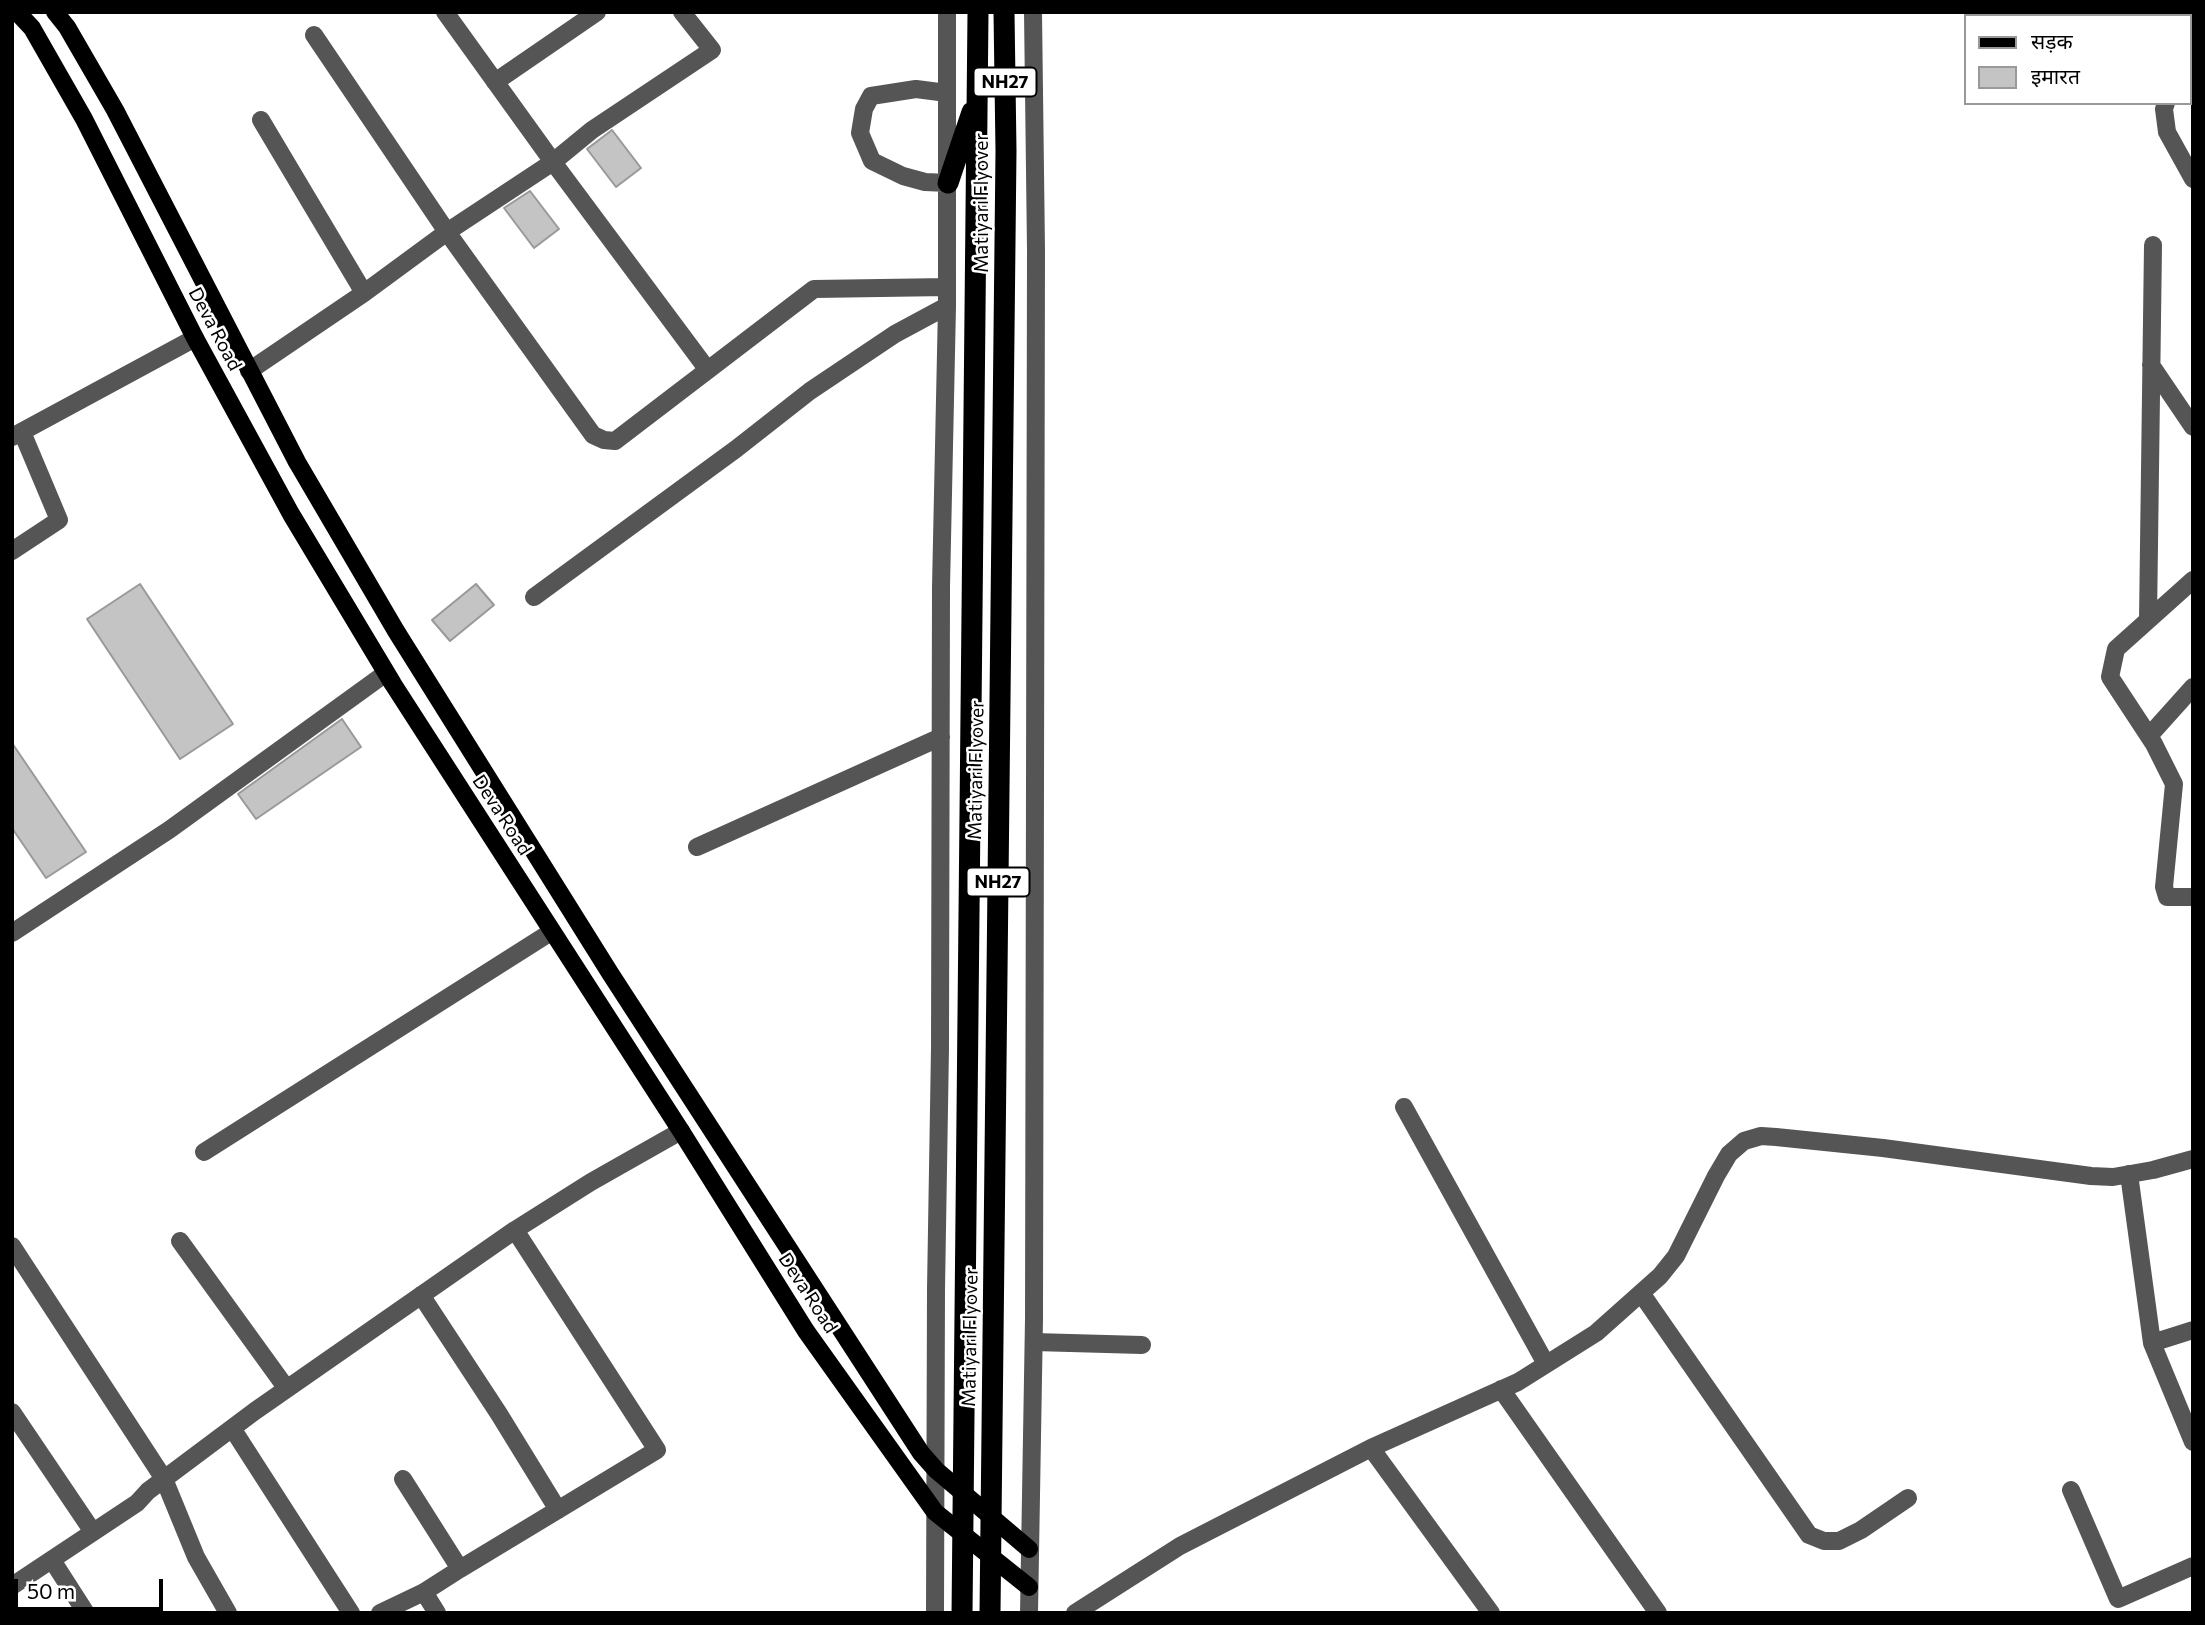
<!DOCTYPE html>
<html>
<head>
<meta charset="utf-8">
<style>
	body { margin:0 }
	#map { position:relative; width:2205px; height:1625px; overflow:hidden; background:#fff; font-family:Commissioner,"Noto Sans Devanagari",sans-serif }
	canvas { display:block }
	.frame { position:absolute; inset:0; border:14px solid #000; pointer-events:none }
	.legend { position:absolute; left:1964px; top:14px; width:228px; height:91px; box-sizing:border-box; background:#fff; border:2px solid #999; margin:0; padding:9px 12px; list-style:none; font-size:21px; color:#000 }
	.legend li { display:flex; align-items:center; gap:14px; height:35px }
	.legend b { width:35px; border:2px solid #999 }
	.scale { position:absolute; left:14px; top:1579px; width:149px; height:32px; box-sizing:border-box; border:4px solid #000; border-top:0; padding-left:9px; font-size:21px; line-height:24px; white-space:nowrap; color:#000; -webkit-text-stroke:5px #fff; paint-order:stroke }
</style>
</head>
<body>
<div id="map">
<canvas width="2205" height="1625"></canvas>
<div class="frame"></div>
<ul class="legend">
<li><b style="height:9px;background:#000"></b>सड़क</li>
<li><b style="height:19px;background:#c4c4c4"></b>इमारत</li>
</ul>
<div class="scale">50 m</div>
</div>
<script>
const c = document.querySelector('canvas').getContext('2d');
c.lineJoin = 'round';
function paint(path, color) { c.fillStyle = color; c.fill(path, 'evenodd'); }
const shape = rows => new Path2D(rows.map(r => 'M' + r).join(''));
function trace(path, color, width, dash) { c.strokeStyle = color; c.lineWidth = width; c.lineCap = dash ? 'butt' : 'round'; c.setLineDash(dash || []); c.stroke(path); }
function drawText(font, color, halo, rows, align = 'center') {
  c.font = font + ' Commissioner,sans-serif'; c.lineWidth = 5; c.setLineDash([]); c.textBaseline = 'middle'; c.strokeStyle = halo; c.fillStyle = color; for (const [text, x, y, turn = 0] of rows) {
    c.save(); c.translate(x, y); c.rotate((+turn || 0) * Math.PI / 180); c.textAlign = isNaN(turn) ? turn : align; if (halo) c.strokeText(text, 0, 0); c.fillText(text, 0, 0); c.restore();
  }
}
const building = shape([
	[612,130,641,168,616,187,587,149,612,130],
	[530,191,559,229,534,248,504,208,530,191],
	[140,584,233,724,180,759,87,619,140,584],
	[476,584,494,605,450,641,432,620,476,584],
	[342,719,361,747,256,819,238,794,342,719],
	[12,743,86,852,46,878,12,828,12,743]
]);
const minor = shape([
	[682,12,712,50,592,130,553,162,707,369],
	[2160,12,2162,16],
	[314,35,447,232,553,162,445,12],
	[495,82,597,12],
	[947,93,916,89,871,96,864,109,860,133,872,161,903,176,925,182,948,183],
	[2166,103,2164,109,2167,132,2193,179],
	[261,120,364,293],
	[2151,365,2193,427],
	[249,371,364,293,447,232,593,435,604,440,615,441,814,289,947,287],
	[12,437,195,338],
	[12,551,59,520,22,432],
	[2193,580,2116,649,2110,677,2154,744,2174,784,2164,887,2167,897,2193,897],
	[534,597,736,449,810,391,895,334,947,306],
	[2148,620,2153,245],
	[2149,736,2193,687],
	[697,847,941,737],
	[12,933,169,830,386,673],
	[1404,1107,1546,1364],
	[204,1152,551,932],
	[2129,1174,2152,1343,2193,1330],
	[180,1241,287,1389],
	[12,1246,164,1479,196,1557,228,1613],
	[1641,1293,1809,1535,1824,1541,1839,1541,1861,1530,1908,1498],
	[421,1295,499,1414,558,1510],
	[1034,1342,1142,1345],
	[2152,1343,2193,1442],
	[1501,1389,1658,1613],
	[12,1412,93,1532],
	[232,1428,351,1613],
	[1371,1448,1491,1613],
	[2071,1490,2118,1599,2193,1566],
	[52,1560,86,1613],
	[460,1569,657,1450,515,1230],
	[12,1586,137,1503,148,1491,255,1411,515,1230,591,1182,681,1131],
	[424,1592,437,1613],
	[380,1613,424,1592,460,1569,403,1479],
	[935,1613,936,1289,940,1048,941,587,947,306,947,12],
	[1029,1613,1034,1319,1036,250,1033,12],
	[1075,1613,1180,1546,1371,1448,1518,1382,1596,1333,1660,1276,1676,1256,1716,1176,1729,1154,1744,1141,1761,1136,1776,1137,1883,1148,2091,1176,2113,1177,2153,1170,2193,1159]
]);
const major = shape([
	[17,12,32,28,84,119,195,338,291,514,393,684,681,1131,806,1331,935,1512,1029,1587],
	[55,12,67,27,115,110,297,462,396,631,610,973,921,1453,936,1470,1029,1549]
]);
const highway = shape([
	[948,183,972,112],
	[962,1613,978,12],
	[990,1613,1006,151,1004,12]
]);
const shields = [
	[1005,82,63],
	[998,882,63]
];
const shieldNames = [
	["NH27",1005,82],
	["NH27",998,882]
];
const streetNames = [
	["Matiyari Flyover",982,203,-90],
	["Deva Road",215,329,62],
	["Matiyari Flyover",976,770,-89],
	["Deva Road",502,815,57],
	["Deva Road",808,1293,57],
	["Matiyari Flyover",970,1337,-89]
];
paint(building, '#c4c4c4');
trace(building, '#999', 2);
trace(minor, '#555', 18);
trace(major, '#000', 18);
trace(highway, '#000', 21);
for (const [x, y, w] of shields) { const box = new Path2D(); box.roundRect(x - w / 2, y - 14.5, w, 29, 5); c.fillStyle = '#fff'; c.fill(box); trace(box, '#000', 2); }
drawText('bold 18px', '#000', null, shieldNames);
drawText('19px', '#000', '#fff', streetNames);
</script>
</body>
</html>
